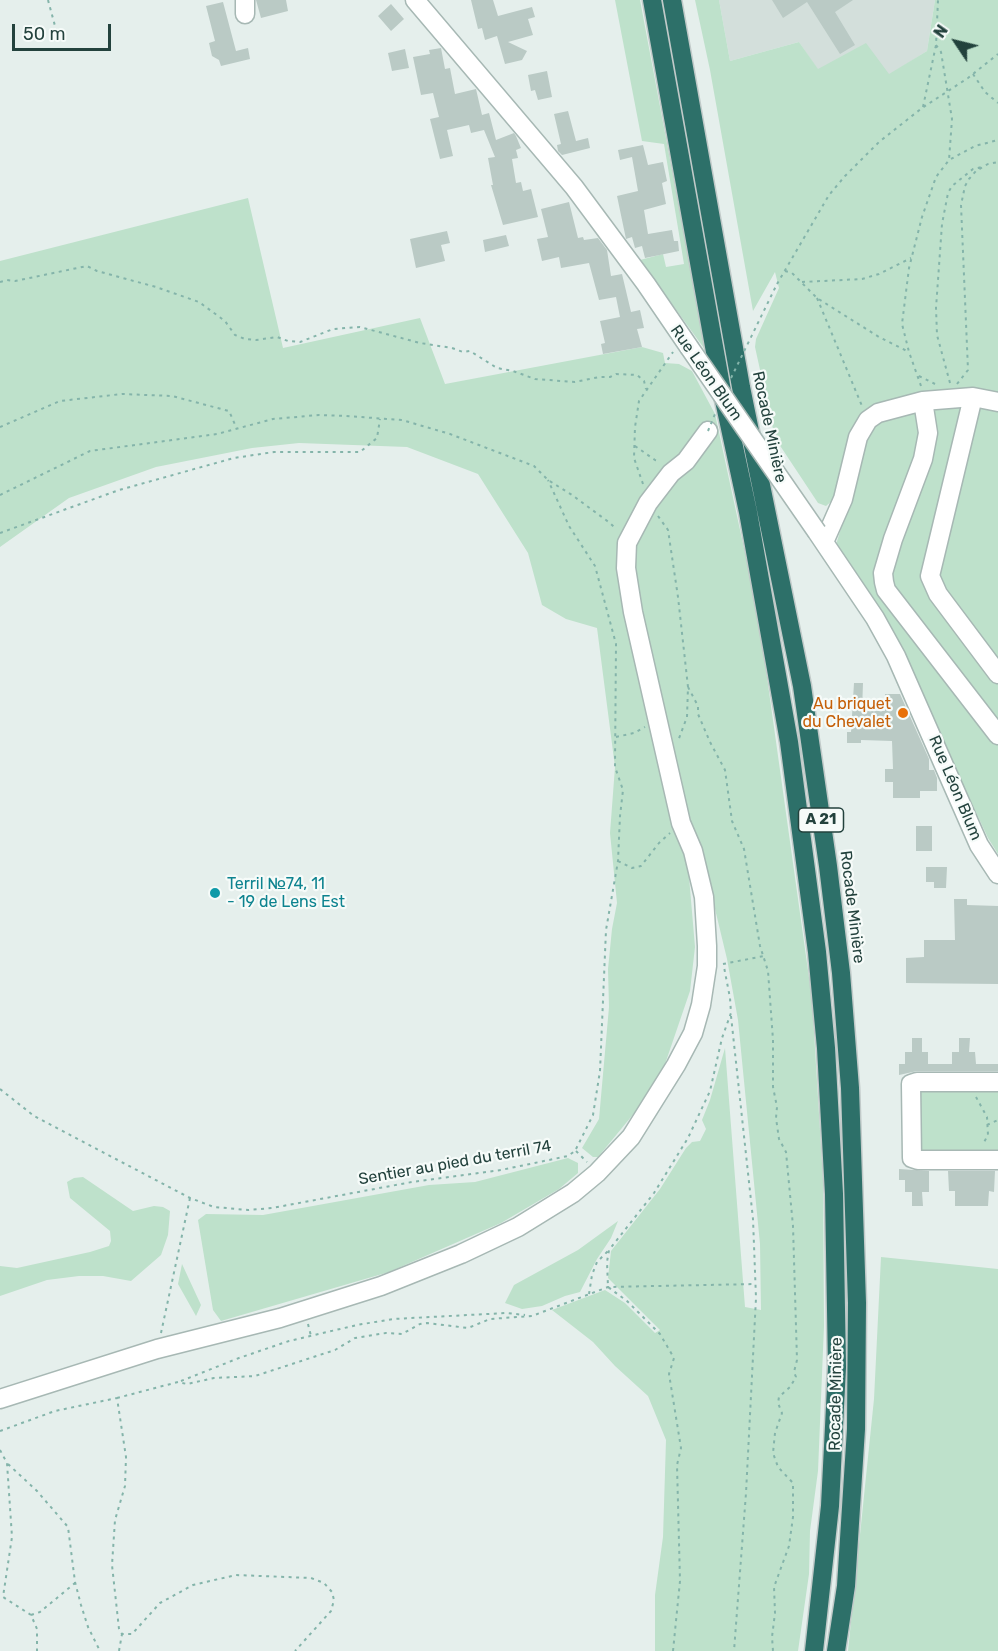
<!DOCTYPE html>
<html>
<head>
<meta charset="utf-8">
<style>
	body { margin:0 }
	#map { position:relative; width:998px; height:1651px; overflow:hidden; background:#e5efec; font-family:Rubik,sans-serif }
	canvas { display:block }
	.north { position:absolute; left:926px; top:12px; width:60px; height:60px; -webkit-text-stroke:4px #f6fbf9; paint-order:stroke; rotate:305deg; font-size:16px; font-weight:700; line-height:24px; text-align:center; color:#23423d }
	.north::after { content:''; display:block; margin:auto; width:21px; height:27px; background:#23423d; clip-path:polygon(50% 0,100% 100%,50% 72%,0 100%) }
	.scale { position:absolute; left:12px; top:24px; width:99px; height:27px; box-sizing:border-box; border:3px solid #23423d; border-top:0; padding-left:8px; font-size:18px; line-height:21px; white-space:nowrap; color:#23423d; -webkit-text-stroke:4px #f6fbf9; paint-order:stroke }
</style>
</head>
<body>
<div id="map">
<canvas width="998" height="1651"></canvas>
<div class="north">N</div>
<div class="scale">50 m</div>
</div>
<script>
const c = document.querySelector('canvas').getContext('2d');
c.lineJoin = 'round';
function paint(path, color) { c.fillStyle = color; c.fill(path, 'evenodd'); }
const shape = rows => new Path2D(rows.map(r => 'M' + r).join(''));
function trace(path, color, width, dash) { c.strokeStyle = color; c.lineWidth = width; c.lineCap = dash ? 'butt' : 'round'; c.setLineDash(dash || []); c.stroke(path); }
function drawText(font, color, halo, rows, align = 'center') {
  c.font = font + ' Rubik,sans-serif'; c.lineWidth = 4.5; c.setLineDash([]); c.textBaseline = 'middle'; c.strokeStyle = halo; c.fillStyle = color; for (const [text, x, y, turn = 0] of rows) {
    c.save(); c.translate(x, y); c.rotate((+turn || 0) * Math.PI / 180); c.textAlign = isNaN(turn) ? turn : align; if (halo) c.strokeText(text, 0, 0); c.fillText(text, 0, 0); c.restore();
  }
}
const built = shape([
	[719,0,935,0,927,51,889,75,817,69,799,42,730,61]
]);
const green = shape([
	[615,0,640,0,706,351,640,260,663,254,666,267,684,264,664,144,642,141],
	[695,0,719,0,730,61,799,42,818,69,866,43,889,74,927,51,935,0,998,0,998,854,988,838,918,688,835,548,849,502,834,499,826,506,818,503,775,438,755,347,756,339,779,288,775,272,753,311,710,70],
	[248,198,283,348,420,318,445,384,642,347,663,353,665,363,679,364,692,371,715,414,753,590,765,663,812,999,823,1180,824,1326,818,1471,810,1531,809,1574,798,1651,655,1651,655,1595,663,1537,666,1440,648,1396,615,1366,593,1342,552,1310,605,1290,625,1303,655,1333,660,1330,608,1278,611,1251,660,1189,686,1148,692,1142,700,1141,706,1129,702,1120,710,1100,725,1048,745,1307,761,1310,760,1244,738,1020,727,959,704,863,688,865,695,947,690,991,664,1067,645,1100,598,1157,593,1157,582,1148,599,1119,609,1007,608,969,612,929,617,903,610,833,615,767,597,628,566,619,542,605,528,553,478,474,407,447,299,443,252,448,156,467,69,498,0,547,0,261],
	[920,1089,998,1089,998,1154,921,1155,917,1094],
	[568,1158,578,1163,578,1173,559,1189,501,1223,389,1272,221,1321,213,1310,198,1220,206,1214,263,1215,429,1185,475,1182],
	[83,1177,133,1211,154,1206,163,1207,170,1211,168,1235,161,1255,131,1281,103,1276,79,1276,47,1280,0,1296,0,1266,17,1268,90,1252,109,1246,111,1241,110,1231,70,1198,67,1182,74,1178],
	[618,1221,611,1238,597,1259,580,1292,565,1296,542,1306,522,1309,505,1303,514,1285,578,1250],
	[881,1257,998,1269,998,1651,848,1651,874,1399],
	[182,1264,201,1305,196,1316,178,1284]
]);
const building = shape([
	[256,0,286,0,288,11,261,18],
	[471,0,493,0,498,16,532,7,535,17,528,19,533,35,508,42,527,51,522,60,505,64,497,36,485,40,482,28,478,29],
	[772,0,853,0,835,12,855,45,840,54,807,2,783,18],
	[223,2,236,51,248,48,250,59,221,66,219,60,212,56,209,43,215,41,206,6],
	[391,4,404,19,391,31,378,16],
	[441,48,445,69,450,68,455,94,476,89,482,115,489,113,496,140,514,133,516,136,521,148,516,150,518,158,512,159,516,183,521,182,523,191,531,189,538,217,503,225,491,185,493,185,488,158,495,157,484,130,471,133,469,125,447,130,453,156,440,159,430,119,439,117,433,93,421,95,413,57,430,54,429,50],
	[405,49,409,68,392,71,388,53],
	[547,71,552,97,538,100,535,90,531,91,528,75],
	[568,111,576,141,588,138,590,148,562,155,558,151,557,145,561,144,554,114],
	[643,145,648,165,663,162,667,181,662,183,666,204,644,210,648,234,672,230,674,241,678,241,679,251,645,258,642,246,635,248,632,237,626,239,617,196,638,191,632,157,620,160,618,150],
	[569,202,578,238,583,237,584,240,598,238,607,250,611,276,622,274,631,312,640,310,644,328,637,329,642,347,603,354,601,344,605,343,600,321,620,317,616,297,599,300,589,263,561,268,559,257,542,261,537,239,548,237,541,209],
	[447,231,450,243,441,245,445,261,416,268,410,239],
	[506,235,509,246,485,252,483,240],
	[854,683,863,683,862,711,885,711,885,694,900,694,929,759,929,770,934,770,937,778,937,791,920,791,920,798,893,798,893,782,885,782,885,769,893,769,892,741,861,740,861,743,847,743,847,732,851,732],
	[916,826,932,826,932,851,916,851],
	[926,867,947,867,946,888,934,888,934,882,926,882],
	[954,899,967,899,967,905,998,906,998,984,906,983,906,958,924,957,924,940,955,940],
	[912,1038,922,1038,922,1052,928,1052,928,1064,952,1064,952,1052,959,1052,959,1038,970,1038,969,1052,975,1052,976,1064,998,1064,998,1071,917,1071,899,1075,899,1064,905,1064,905,1052,912,1052],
	[899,1169,929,1171,929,1192,922,1192,923,1206,912,1206,912,1192,905,1192,905,1180,899,1180],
	[948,1171,995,1171,994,1192,989,1191,988,1206,955,1206,955,1191,949,1191]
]);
const path = shape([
	[48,0,58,37],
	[936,45,941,52,952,119,949,160],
	[973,74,985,92,998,103],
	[923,107,936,45,938,0],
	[785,271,792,273,817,298,879,337,907,351],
	[0,282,7,280,15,281,87,266,97,271,156,287,199,302,225,321,235,335,245,339,256,340,277,337,288,341,300,342,333,329,360,327,420,343,452,348,463,352,470,351,497,368,513,371,535,379,575,382,599,377,610,377,616,374,637,375,644,381,646,389],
	[802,282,862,279,879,274,911,258],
	[777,284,829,195,845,176,879,142,922,108,968,78,998,54],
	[817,298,862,406],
	[919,376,935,384],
	[950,383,937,335,936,308,942,224,948,193,952,186,973,169,982,167],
	[957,384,968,370,961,205,965,186,969,179,976,171,988,164,998,162],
	[921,386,909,352,902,324,909,268,922,217,936,177,949,160,975,146,998,140],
	[0,427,60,401,122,394,172,396,229,411,237,429],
	[635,446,655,460,660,461],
	[643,484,634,458,635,427,639,401,673,352],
	[0,495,90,451,217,434,273,419,319,415,346,416,402,420,450,434,534,466,548,480,572,495,610,523,616,529],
	[658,516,668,530,678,597,688,687,687,717,678,741],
	[0,533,119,490,234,458,274,452,360,452,377,438,380,419],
	[688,687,698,706,698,714,710,742,725,770,732,821,744,849,760,946,768,971,773,1040,773,1087,777,1107,776,1118,779,1139,786,1152,793,1226,797,1360,794,1372,796,1377,790,1387,779,1397,778,1403,782,1413,775,1433,773,1453,778,1467,793,1483,793,1517,789,1546,774,1587,775,1613,772,1637,773,1651],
	[616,737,634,733,645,727],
	[618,861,632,868,641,866,659,843,670,833],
	[723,964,764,956],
	[731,1016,753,1219,756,1298,746,1493,734,1651],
	[0,1089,34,1116,190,1198,214,1207,248,1210,272,1208,412,1182,501,1170,568,1156,575,1151,593,1115,600,1071,606,930,618,861,620,816,623,790,615,767,616,644,595,566,569,526,548,480],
	[976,1097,987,1117,988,1135,983,1144],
	[987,1125,998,1120],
	[576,1151,587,1162],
	[589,1294,592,1275,597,1262,608,1251],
	[308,1324,311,1336],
	[161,1333,190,1198],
	[181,1381,239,1358,289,1341,357,1325,393,1319,506,1313,525,1315],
	[117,1398,178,1382,187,1384,214,1378,255,1376,335,1350,355,1338,386,1333,402,1334,420,1324,427,1323,468,1328,490,1319,532,1316,608,1287,755,1284],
	[0,1431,55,1411,117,1398,126,1457,125,1486,115,1520,112,1565,119,1629,122,1634,132,1634,160,1603,193,1585,236,1575,311,1578,324,1583,332,1592,334,1600,331,1611,295,1651],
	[0,1450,7,1463,12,1537,3,1597,31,1615,37,1629,37,1651],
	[8,1464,37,1491,68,1527,75,1582,81,1605,88,1627,100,1651],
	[31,1615,40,1612,75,1583],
	[119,1651,122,1634],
	[673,1651,680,1581,677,1465,681,1448,669,1374,674,1358,660,1334,627,1301,608,1287,607,1262,609,1250,654,1193,688,1138,710,1091,722,1038,731,1013,730,998,724,967]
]);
const minor = shape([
	[245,0,245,14],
	[415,0,574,187,646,284,689,347],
	[973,397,930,576,938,594,998,674],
	[923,401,928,433,923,459,893,539,883,573,884,582,886,590,998,735],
	[817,532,875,618,896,656,979,845,998,874],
	[824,542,843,499,858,437,868,420,878,413,923,401,973,397,998,402],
	[998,1082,917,1082,911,1084,912,1158,918,1160,998,1160],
	[0,1399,157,1349,280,1318,381,1286,461,1254,518,1227,573,1193,597,1173,631,1137,676,1065,693,1033,701,1005,707,966,707,946,704,897,693,851,681,823,633,612,626,568,627,543,648,503,671,473,686,461,708,431]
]);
const highway = shape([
	[652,0,722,391,748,512,789,742,817,952,826,1048,834,1194,837,1367,830,1506,814,1651],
	[672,0,741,387,802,686,828,866,841,973,850,1088,857,1303,856,1429,846,1586,836,1651]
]);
const pathBridge = shape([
	[731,378,777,284],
	[708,431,715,414]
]);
const minorBridge = shape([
	[689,347,817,532]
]);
const markers = [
	[903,713,6,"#e8710a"],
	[215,893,6,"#0f9aa8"]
];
const shields = [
	[821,820,45]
];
const shieldNames = [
	["A 21",821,820]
];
const streetNames = [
	["Rue Léon Blum",706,373,55],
	["Rocade Minière",769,427,78],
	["Rue Léon Blum",955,788,67],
	["Rocade Minière",852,907,83],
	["Sentier au pied du terril 74",455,1163,-10],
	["Rocade Minière",836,1394,-89]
];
const foodNames = [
	["Au briquet",891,704],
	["du Chevalet",891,722]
];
const cultureNames = [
	["Terril №74, 11",227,884],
	["- 19 de Lens Est",227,902]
];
paint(built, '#d3dfdb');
paint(green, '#bee1cb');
paint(building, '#bacac5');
trace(minor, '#a7b8b4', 21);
trace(highway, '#c1cac9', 21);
trace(path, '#84b4aa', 2, [3, 4.5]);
trace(minor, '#fff', 18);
trace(highway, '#2d7069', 18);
trace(minorBridge, '#a7b8b4', 21, []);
trace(pathBridge, '#84b4aa', 2, [3, 4.5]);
trace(minorBridge, '#fff', 18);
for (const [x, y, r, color] of markers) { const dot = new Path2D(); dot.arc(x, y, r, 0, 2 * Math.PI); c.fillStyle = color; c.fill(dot); trace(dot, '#f6fbf9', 2); }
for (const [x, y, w] of shields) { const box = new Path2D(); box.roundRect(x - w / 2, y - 12, w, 24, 4.5); c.fillStyle = '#f6fbf9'; c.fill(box); trace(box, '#23423d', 1.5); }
drawText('bold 15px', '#23423d', null, shieldNames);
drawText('16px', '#23423d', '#f6fbf9', streetNames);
drawText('16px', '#c56008', '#f6fbf9', foodNames, 'right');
drawText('16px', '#0d838f', '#f6fbf9', cultureNames, 'left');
</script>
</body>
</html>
